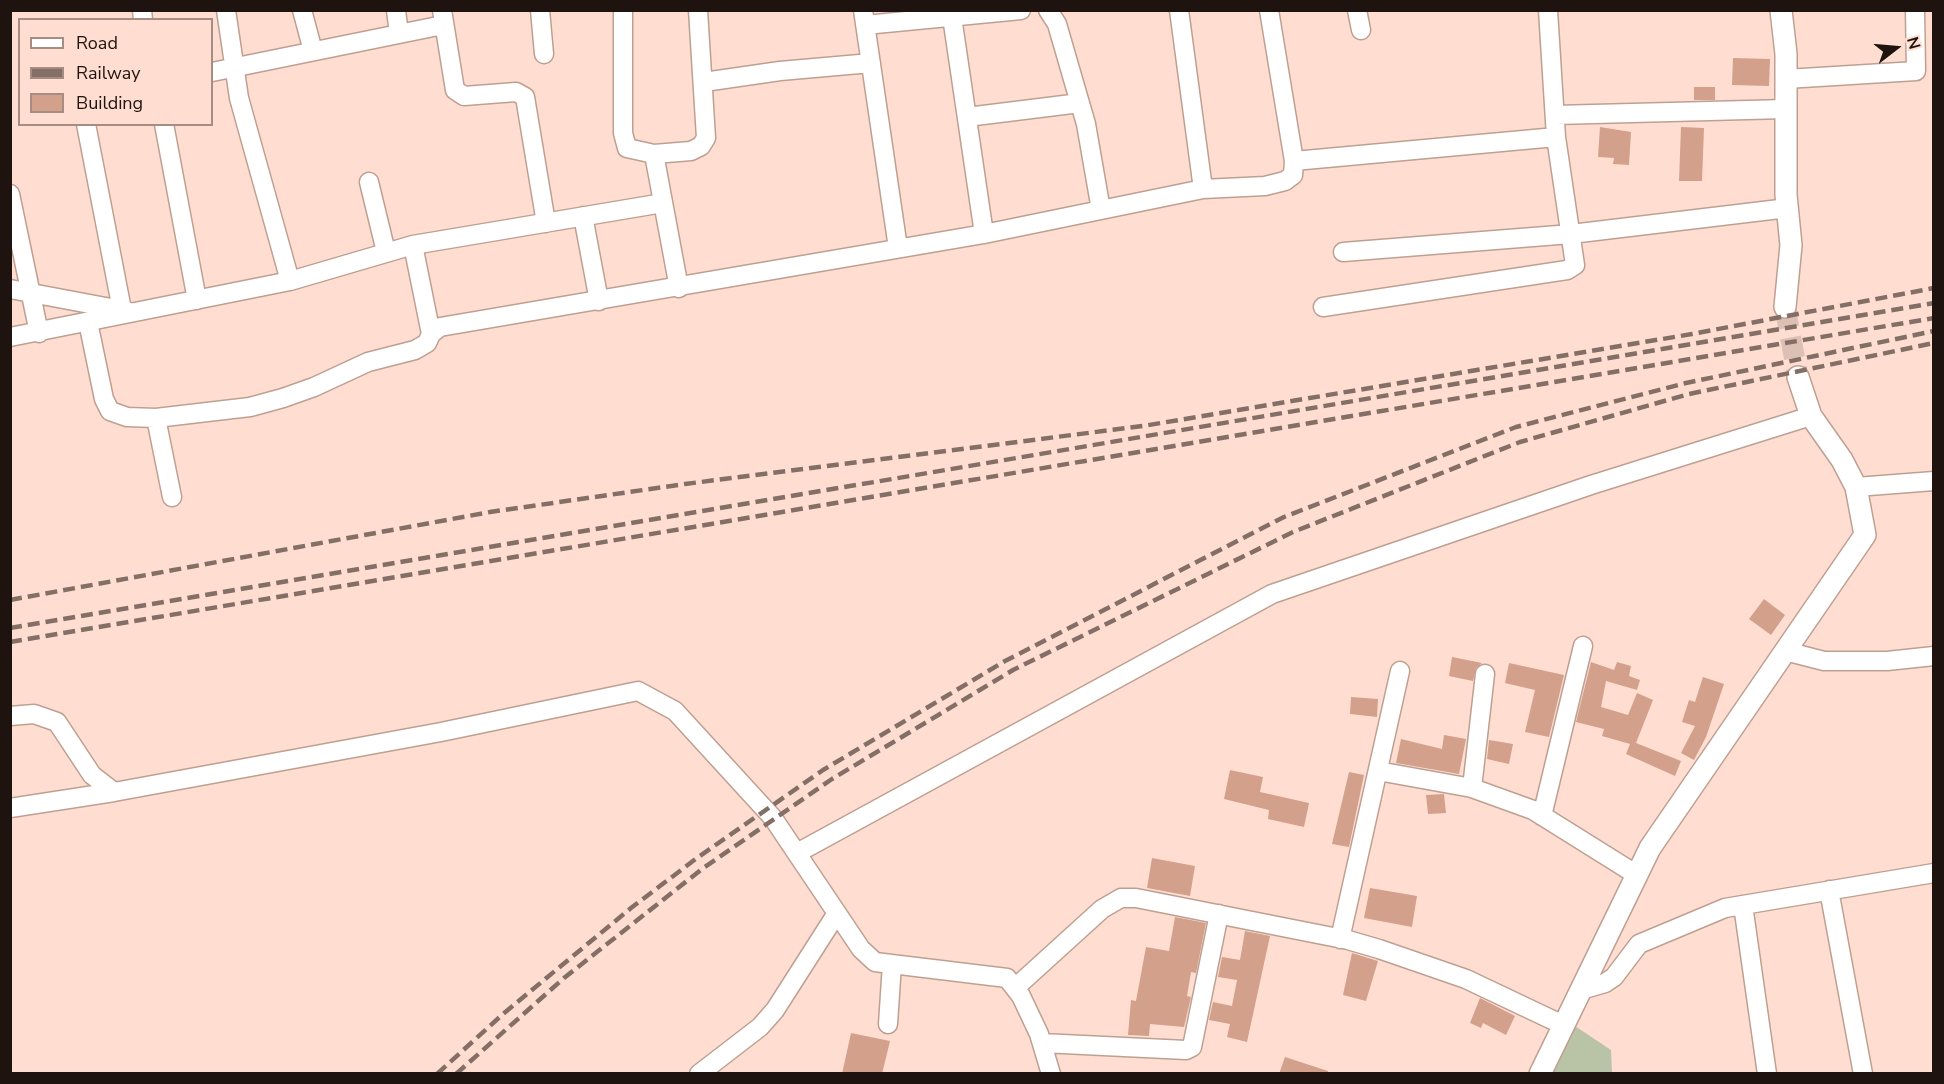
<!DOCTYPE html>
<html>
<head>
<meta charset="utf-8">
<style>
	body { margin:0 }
	#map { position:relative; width:1944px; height:1084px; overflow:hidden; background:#ffded1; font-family:"Nunito Sans",sans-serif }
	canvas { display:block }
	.frame { position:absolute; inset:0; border:12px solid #1e130f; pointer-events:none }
	.legend { position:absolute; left:18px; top:18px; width:195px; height:108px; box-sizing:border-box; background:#ffded1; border:2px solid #a58d83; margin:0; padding:8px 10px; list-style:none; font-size:18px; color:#1e130f }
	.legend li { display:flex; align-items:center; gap:12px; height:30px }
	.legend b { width:30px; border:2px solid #a58d83 }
	.north { position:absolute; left:1866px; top:18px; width:60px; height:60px; -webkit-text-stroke:4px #ffded1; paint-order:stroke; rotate:74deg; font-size:16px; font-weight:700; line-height:24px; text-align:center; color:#1e130f }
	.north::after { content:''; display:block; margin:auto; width:21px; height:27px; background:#1e130f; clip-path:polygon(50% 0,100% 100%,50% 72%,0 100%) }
</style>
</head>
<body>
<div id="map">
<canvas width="1944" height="1084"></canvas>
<div class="frame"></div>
<ul class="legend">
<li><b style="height:8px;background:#fff"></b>Road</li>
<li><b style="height:8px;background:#846f67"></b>Railway</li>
<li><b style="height:16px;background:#d2a08b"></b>Building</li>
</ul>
<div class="north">N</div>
</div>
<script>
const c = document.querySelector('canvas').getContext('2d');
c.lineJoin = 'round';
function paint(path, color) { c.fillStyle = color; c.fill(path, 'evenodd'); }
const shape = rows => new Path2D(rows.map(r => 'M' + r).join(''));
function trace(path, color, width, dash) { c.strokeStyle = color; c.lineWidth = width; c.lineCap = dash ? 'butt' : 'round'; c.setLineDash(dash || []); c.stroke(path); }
const green = shape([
	[1572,1024,1611,1050,1612,1073,1547,1074]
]);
const building = shape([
	[1733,58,1770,59,1769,86,1732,85],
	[1694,87,1715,87,1715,100,1694,100],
	[1600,127,1631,132,1629,165,1613,164,1614,158,1598,157],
	[1681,127,1704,128,1702,181,1679,181],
	[1764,599,1785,615,1771,635,1749,619],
	[1452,657,1482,663,1476,668,1473,681,1449,676],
	[1591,662,1614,670,1617,662,1631,666,1629,676,1640,680,1637,690,1606,681,1601,707,1628,715,1637,693,1653,700,1636,743,1681,761,1675,776,1626,754,1630,744,1602,736,1604,729,1576,722],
	[1509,663,1564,675,1549,737,1525,732,1535,690,1505,683],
	[1703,677,1724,684,1706,737,1694,760,1681,753,1695,726,1682,722,1689,700,1695,702],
	[1351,697,1378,699,1377,717,1350,714],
	[1444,735,1466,739,1459,774,1396,763,1401,739,1442,749],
	[1489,740,1513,744,1509,764,1487,759],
	[1230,770,1263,777,1260,792,1309,803,1304,827,1268,819,1269,810,1224,799],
	[1349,772,1364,775,1349,847,1332,844],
	[1444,794,1446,813,1428,814,1426,795],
	[1152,858,1195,866,1190,896,1147,888],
	[1370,888,1417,896,1412,927,1364,918],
	[1175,917,1206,923,1196,973,1191,972,1187,996,1191,997,1184,1027,1150,1024,1149,1036,1128,1035,1131,1000,1136,1001,1146,947,1169,951],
	[1245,931,1270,936,1247,1042,1227,1037,1230,1024,1209,1020,1213,1002,1232,1006,1237,980,1218,977,1222,957,1240,960],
	[1352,953,1378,961,1366,1001,1343,995],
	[1480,998,1515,1016,1506,1035,1483,1023,1481,1028,1470,1023],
	[851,1033,890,1041,882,1074,842,1074],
	[1285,1057,1328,1071,1328,1074,1279,1074]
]);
const tertiaryTunnel = shape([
	[1785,307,1798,377]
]);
const minor = shape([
	[142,10,143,20],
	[226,10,239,98,290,281],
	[302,10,313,51],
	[396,10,399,34],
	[442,10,455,90,464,96,516,92,525,97,546,223],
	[540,10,544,54],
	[623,10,623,133,627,148,654,154,691,151,701,146,706,138,698,10],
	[863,10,898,248],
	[951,10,984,234],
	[1048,10,1057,24,1086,124,1101,210],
	[1179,10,1203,189],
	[1357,10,1361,30],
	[865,25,1021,10],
	[212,72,443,25],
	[1786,79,1916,71,1915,10],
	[704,82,780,71,871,63],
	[1555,115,1786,109],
	[967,117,1080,103],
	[86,124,122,310],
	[164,124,197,300],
	[654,154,679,288],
	[1294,161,1556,137],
	[369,182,386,252],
	[10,194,39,333],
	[583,216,599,301],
	[413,245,431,334],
	[1343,252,1571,234,1788,208],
	[10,289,127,311],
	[1323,307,1567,270,1575,265,1556,137,1548,10],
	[88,322,104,399,110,411,127,417,156,418,250,407,283,398,314,387,368,362,415,350,427,343,431,334,440,327,984,234,1203,189,1265,186,1285,181,1293,175,1294,161,1269,10],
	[10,337,290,281,413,245,663,203],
	[156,418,172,497],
	[1856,487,1934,481],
	[1785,651,1824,661,1887,661,1934,656],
	[10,716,34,714,57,722,92,775,114,792,441,732,638,691,675,711,773,818,861,949,875,962,1007,978,1021,996,1039,1034,1051,1074],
	[1378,771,1472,788,1533,810,1637,875],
	[1472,788,1485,674],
	[10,808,114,792],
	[1542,816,1583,646],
	[797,853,1272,594,1591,485,1811,416],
	[1829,890,1863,1074],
	[1743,905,1767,1074],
	[1340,939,1400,671],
	[1015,988,1102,909,1121,898,1136,898,1348,940,1379,949,1466,979,1563,1025],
	[1581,990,1605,983,1614,977,1639,944,1725,908,1934,873],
	[888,1024,892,964],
	[1042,1043,1186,1050,1192,1047,1219,914],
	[699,1074,760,1027,775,1010,837,913]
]);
const tertiary = shape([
	[1781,10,1786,54,1786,195,1791,245,1785,307],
	[1540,1074,1650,848,1865,535,1856,487,1842,460,1811,416,1798,377]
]);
const rail = shape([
	[10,600,490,512,685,484,1143,426,1692,334,1934,288],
	[10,628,1934,303],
	[10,642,1934,318],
	[437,1074,503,1014,631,908,697,858,823,770,1005,661,1284,517,1516,427,1686,383,1934,331],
	[456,1074,564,978,702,869,832,779,1013,670,1293,532,1520,442,1689,394,1934,343]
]);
paint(green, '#b9c4a6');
paint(building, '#d2a08b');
trace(tertiaryTunnel, '#ddc0b4', 21, [21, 10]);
trace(minor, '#bea093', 21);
trace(tertiary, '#bea093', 24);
trace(minor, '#fff', 18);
trace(tertiary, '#fff', 21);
trace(rail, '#846f67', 4.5, [12, 6]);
</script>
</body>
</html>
